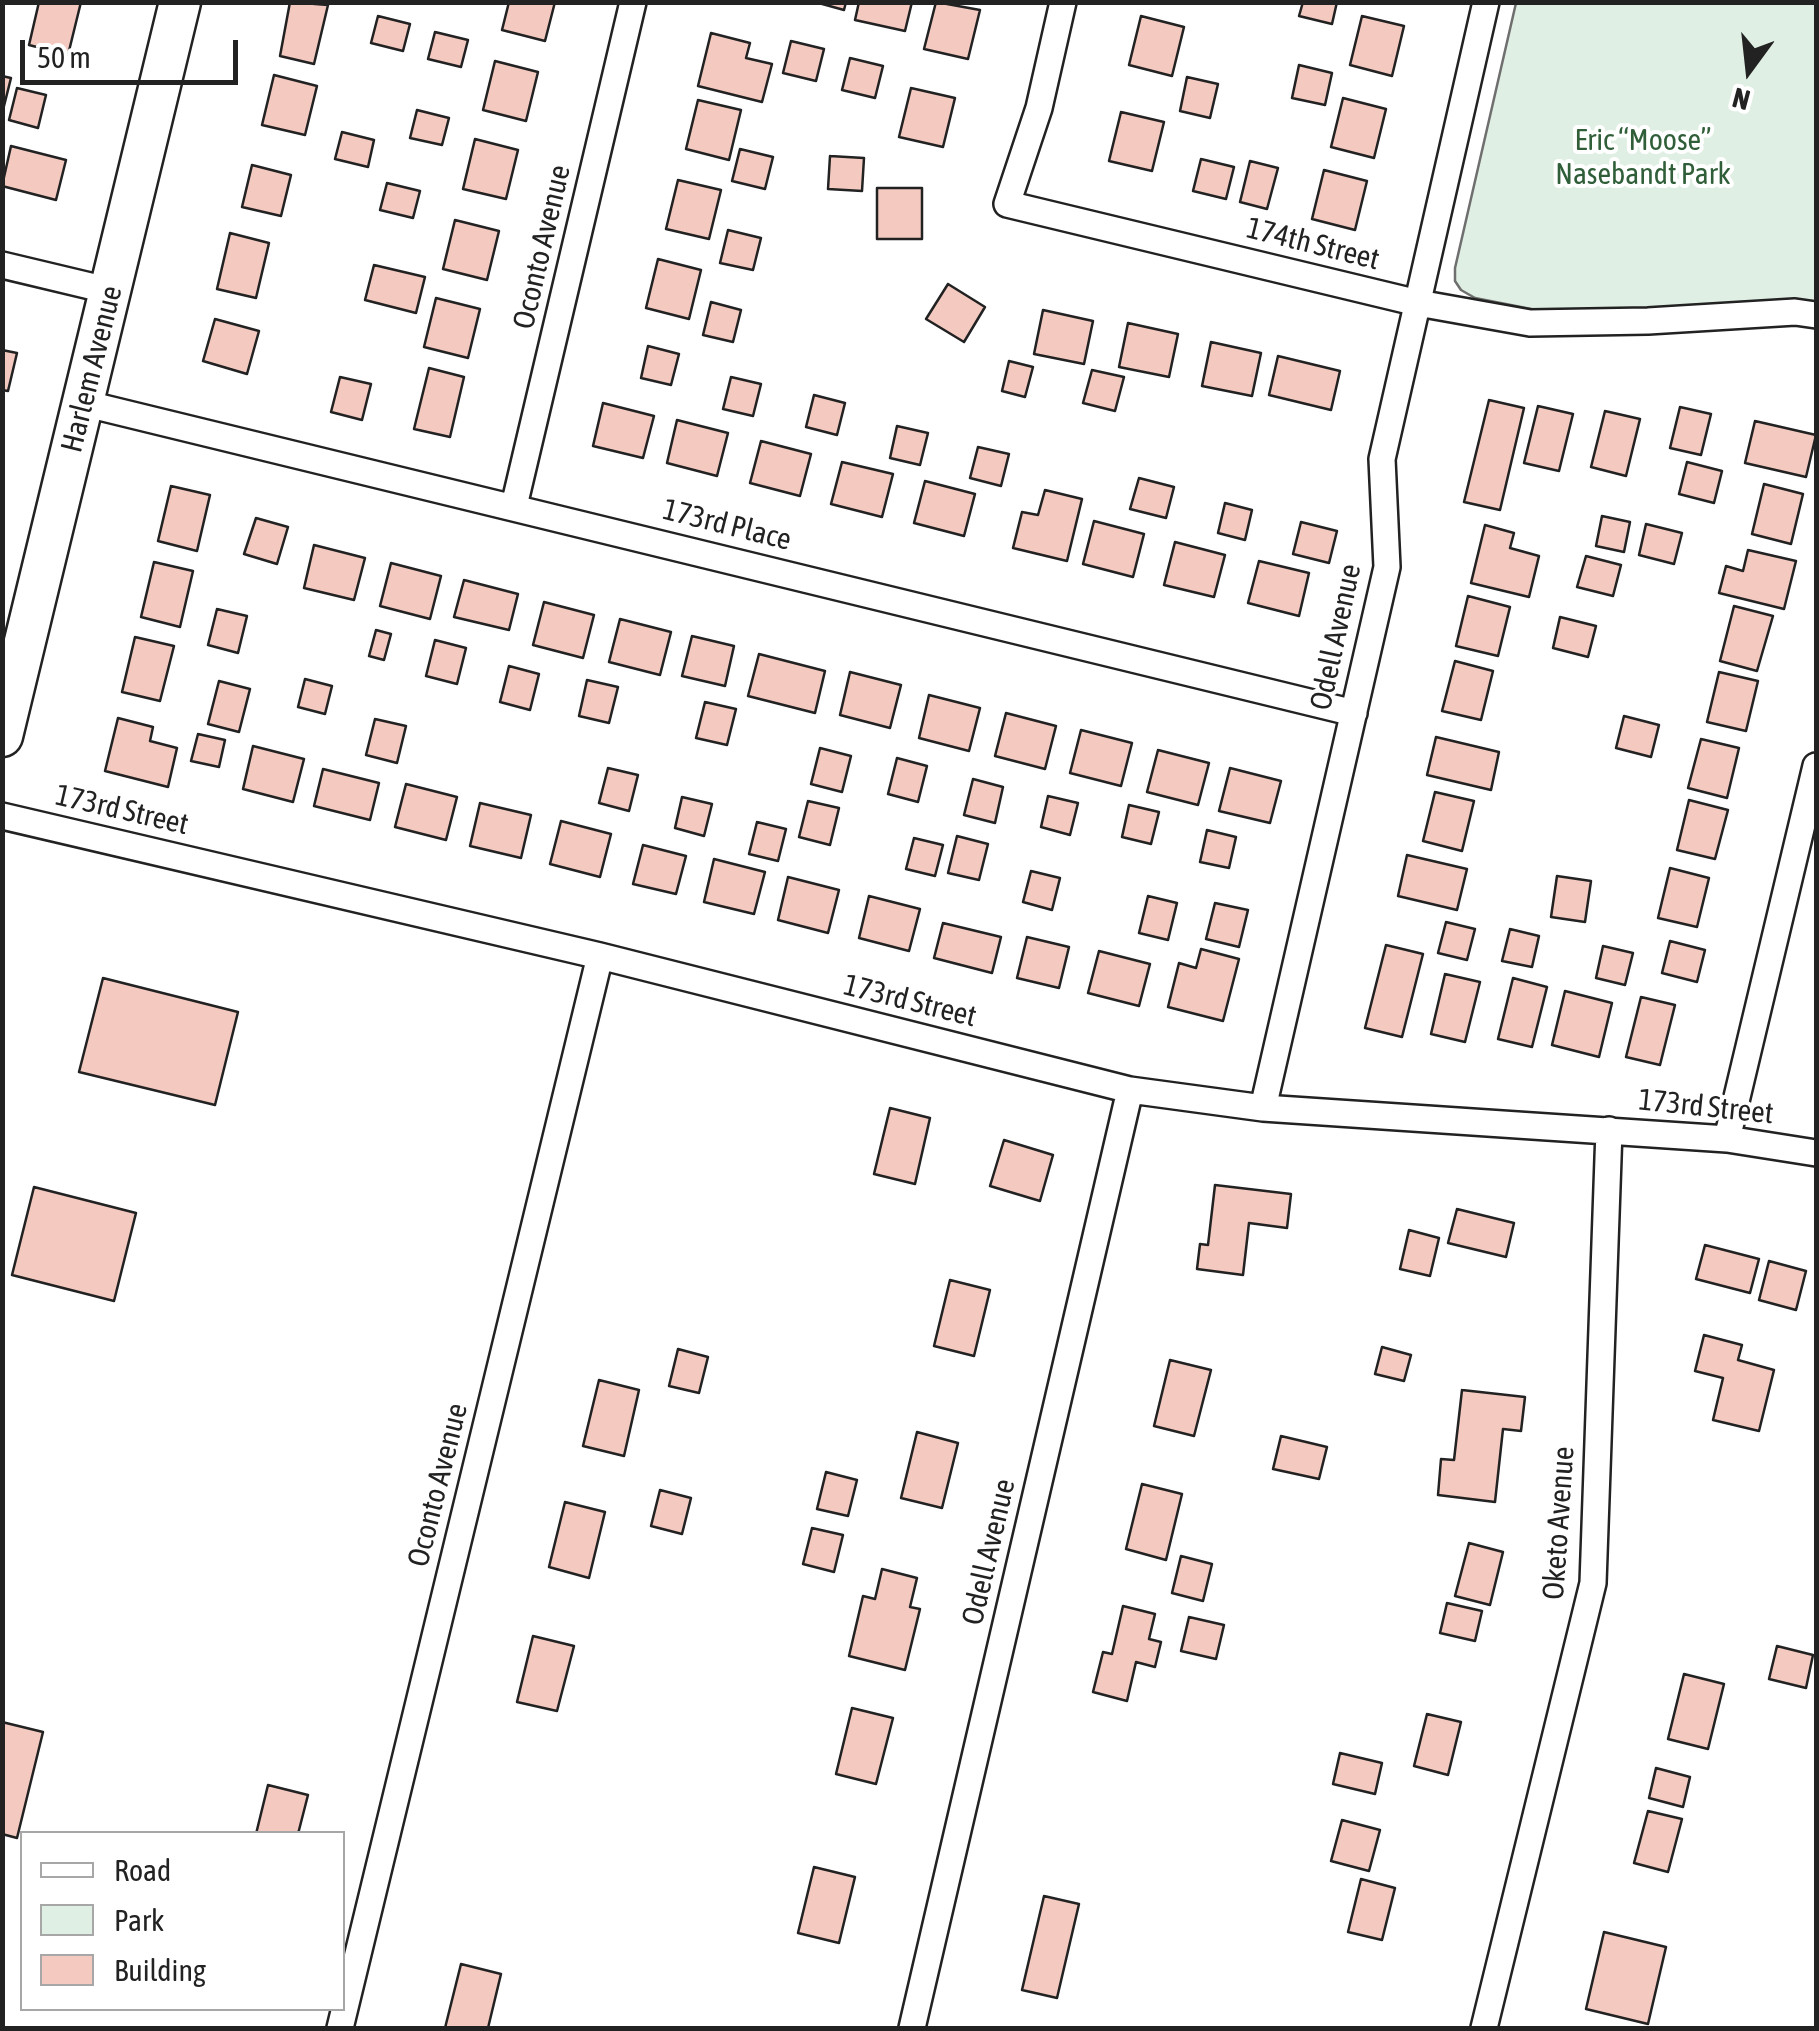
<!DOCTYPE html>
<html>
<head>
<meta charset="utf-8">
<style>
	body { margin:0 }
	#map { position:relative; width:1819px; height:2031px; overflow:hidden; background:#fff; font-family:"Asap Condensed",sans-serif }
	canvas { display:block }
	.frame { position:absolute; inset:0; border:5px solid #222; pointer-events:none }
	.legend { position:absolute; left:20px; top:1831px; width:325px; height:180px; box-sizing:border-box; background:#fff; border:2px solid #a7a7a7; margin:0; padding:12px 18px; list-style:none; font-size:30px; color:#222 }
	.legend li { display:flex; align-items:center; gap:20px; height:50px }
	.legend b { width:50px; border:2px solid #a7a7a7 }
	.north { position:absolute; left:1699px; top:20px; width:100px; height:100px; -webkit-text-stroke:8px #fff; paint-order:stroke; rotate:195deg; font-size:28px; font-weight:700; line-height:40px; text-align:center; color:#222 }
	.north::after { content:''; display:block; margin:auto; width:35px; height:45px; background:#222; clip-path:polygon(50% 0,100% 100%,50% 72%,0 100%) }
	.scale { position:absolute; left:20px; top:40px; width:218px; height:45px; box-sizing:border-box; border:5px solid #222; border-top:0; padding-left:12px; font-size:30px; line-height:35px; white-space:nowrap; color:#222; -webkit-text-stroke:8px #fff; paint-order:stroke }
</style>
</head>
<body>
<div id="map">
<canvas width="1819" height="2031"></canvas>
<div class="frame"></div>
<ul class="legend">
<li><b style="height:12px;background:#fff"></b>Road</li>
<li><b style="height:28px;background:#e0efe3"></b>Park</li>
<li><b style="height:28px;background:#f3c9c0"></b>Building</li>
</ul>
<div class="north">N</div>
<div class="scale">50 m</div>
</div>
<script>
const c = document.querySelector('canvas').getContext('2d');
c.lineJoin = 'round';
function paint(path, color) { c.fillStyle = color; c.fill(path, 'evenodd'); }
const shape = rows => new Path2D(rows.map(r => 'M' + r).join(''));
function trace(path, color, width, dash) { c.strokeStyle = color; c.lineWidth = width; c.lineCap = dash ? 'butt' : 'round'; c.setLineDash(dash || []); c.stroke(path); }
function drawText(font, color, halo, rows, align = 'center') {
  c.font = font + ' "Asap Condensed",sans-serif'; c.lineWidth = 8; c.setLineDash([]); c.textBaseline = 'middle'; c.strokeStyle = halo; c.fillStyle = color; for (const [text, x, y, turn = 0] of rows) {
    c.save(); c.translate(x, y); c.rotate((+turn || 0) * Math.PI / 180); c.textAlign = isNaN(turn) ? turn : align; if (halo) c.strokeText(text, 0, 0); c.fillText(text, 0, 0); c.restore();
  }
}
const green = shape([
	[1516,3,1816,3,1816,302,1793,301,1567,316,1475,298,1461,290,1455,281,1455,268,1516,3]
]);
const building = shape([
	[39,2,81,2,68,55,29,45,39,2],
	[290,2,328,5,314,64,280,56,290,2],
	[509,2,555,2,545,41,502,30,509,2],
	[815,2,846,2,844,10,815,2],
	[859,2,912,2,905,31,855,20,859,2],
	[936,2,980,10,968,59,924,49,936,2],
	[1303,2,1337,2,1332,24,1299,16,1303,2],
	[378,16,410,24,403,51,371,43,378,16],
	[1141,16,1184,27,1172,76,1129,65,1141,16],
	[1362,16,1404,26,1392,76,1350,65,1362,16],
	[435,32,468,40,461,67,428,59,435,32],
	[711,33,750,43,746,58,772,64,762,102,698,86,711,33],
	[791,41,824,49,816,81,783,73,791,41],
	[850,58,883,66,875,98,842,90,850,58],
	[495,61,538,72,526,121,483,110,495,61],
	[1299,65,1332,73,1325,105,1292,98,1299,65],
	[274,75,317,86,305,135,262,125,274,75],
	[2,76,11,78,3,110,2,110,2,76],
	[1187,77,1218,84,1210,118,1180,111,1187,77],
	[17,88,46,95,38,128,9,120,17,88],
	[911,88,955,98,943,147,899,137,911,88],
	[1343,98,1386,109,1374,158,1331,147,1343,98],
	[698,100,741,110,729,160,686,149,698,100],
	[417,110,449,118,442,145,410,138,417,110],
	[1121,112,1164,122,1152,171,1109,161,1121,112],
	[342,132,374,140,368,167,335,159,342,132],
	[475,139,518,150,506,199,463,189,475,139],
	[11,146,66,160,56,200,2,186,11,146],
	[740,149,773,157,765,189,732,181,740,149],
	[830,156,864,158,862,191,828,189,830,156],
	[1201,159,1234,167,1226,199,1193,191,1201,159],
	[1250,161,1278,168,1267,209,1240,202,1250,161],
	[252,165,291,175,281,216,242,207,252,165],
	[1324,170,1367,181,1355,230,1312,219,1324,170],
	[678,180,721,190,709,239,666,229,678,180],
	[387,183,420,191,413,218,380,210,387,183],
	[877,188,922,188,922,239,877,239,877,188],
	[455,220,499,231,487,280,443,269,455,220],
	[728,230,761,238,753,270,720,263,728,230],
	[230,233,269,243,256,298,217,289,230,233],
	[658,259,701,270,689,319,646,308,658,259],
	[374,265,425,277,416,313,365,300,374,265],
	[948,284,985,307,964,342,926,319,948,284],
	[436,298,480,309,468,358,424,347,436,298],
	[711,302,741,310,733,342,703,335,711,302],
	[1043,310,1093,321,1084,364,1034,354,1043,310],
	[215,319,259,331,247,374,203,361,215,319],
	[1128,323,1178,334,1169,377,1119,367,1128,323],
	[1211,342,1261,353,1252,396,1202,386,1211,342],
	[648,346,679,354,671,385,641,378,648,346],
	[2,350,17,353,8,391,2,390,2,350],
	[1278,356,1340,371,1331,410,1269,395,1278,356],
	[1009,361,1033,367,1025,397,1002,391,1009,361],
	[429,368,464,377,450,437,414,429,429,368],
	[1092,370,1124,377,1115,411,1083,403,1092,370],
	[340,377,371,384,362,420,331,412,340,377],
	[731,377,761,384,753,416,723,409,731,377],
	[814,395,845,403,837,435,806,427,814,395],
	[1489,400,1524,408,1500,510,1464,502,1489,400],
	[603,403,654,416,643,458,593,446,603,403],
	[1538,406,1573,414,1559,471,1524,463,1538,406],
	[1680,407,1711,414,1701,455,1670,448,1680,407],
	[1605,411,1640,419,1626,476,1591,467,1605,411],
	[677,420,728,433,717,476,667,463,677,420],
	[1755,421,1816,435,1806,477,1745,463,1755,421],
	[897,426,928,433,920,465,890,458,897,426],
	[761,441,811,454,800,496,750,483,761,441],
	[978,447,1009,454,1001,486,970,478,978,447],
	[842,462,893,474,882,517,831,504,842,462],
	[1687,462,1722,471,1714,503,1679,494,1687,462],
	[1139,478,1174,487,1166,518,1130,509,1139,478],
	[925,481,975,494,964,536,914,523,925,481],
	[1764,484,1803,494,1791,544,1752,534,1764,484],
	[171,486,210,495,197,551,158,541,171,486],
	[1045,490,1082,499,1067,561,1013,548,1022,512,1038,515,1045,490],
	[1225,503,1252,510,1245,540,1218,533,1225,503],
	[1602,516,1630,522,1624,552,1596,546,1602,516],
	[256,518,288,527,277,564,244,554,256,518],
	[1094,521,1144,534,1133,577,1083,564,1094,521],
	[1301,522,1337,531,1329,563,1293,554,1301,522],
	[1646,524,1682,533,1674,564,1639,555,1646,524],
	[1485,525,1514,533,1510,548,1539,556,1529,597,1471,583,1485,525],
	[1175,542,1225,555,1214,597,1164,585,1175,542],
	[314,545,365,558,354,600,304,588,314,545],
	[1748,550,1796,561,1784,609,1719,593,1726,566,1743,571,1748,550],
	[1586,556,1621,565,1613,596,1577,587,1586,556],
	[1259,561,1309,573,1299,616,1248,603,1259,561],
	[154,562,193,571,180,627,141,617,154,562],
	[391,563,441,576,430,619,380,606,391,563],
	[464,580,518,594,509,630,454,617,464,580],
	[1468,596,1510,607,1498,656,1456,646,1468,596],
	[544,602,594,615,583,658,533,645,544,602],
	[1734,606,1773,616,1757,671,1720,661,1734,606],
	[217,609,247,616,238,653,208,645,217,609],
	[1560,617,1596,626,1588,657,1553,648,1560,617],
	[620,619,671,632,660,675,609,662,620,619],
	[376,630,391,634,384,660,369,656,376,630],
	[692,636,734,646,725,686,682,676,692,636],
	[135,637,174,646,160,701,122,692,135,637],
	[435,640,466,648,457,684,426,676,435,640],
	[759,654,825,671,815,713,748,696,759,654],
	[1455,661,1493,671,1481,720,1442,711,1455,661],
	[509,666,539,674,530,710,500,702,509,666],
	[850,672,901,685,890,728,840,715,850,672],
	[1719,672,1758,681,1746,731,1707,722,1719,672],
	[305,679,332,686,325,714,298,707,305,679],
	[587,680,618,687,609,723,579,716,587,680],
	[219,681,250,689,239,732,208,724,219,681],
	[929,695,980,708,969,751,919,738,929,695],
	[705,702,736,709,727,745,696,738,705,702],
	[1006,713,1056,726,1045,769,995,756,1006,713],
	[1624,716,1659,725,1651,757,1616,748,1624,716],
	[118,718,153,727,150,741,177,748,168,787,105,771,118,718],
	[375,719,406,726,397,763,366,755,375,719],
	[1081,730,1132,743,1121,786,1070,773,1081,730],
	[198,734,225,740,219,767,191,761,198,734],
	[1436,737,1499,752,1491,790,1427,775,1436,737],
	[1701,739,1739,748,1727,798,1688,788,1701,739],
	[253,746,304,759,293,802,243,789,253,746],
	[820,748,851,756,842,792,811,784,820,748],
	[1158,750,1209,763,1198,805,1147,792,1158,750],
	[897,758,927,766,918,802,888,794,897,758],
	[608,768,638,775,629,811,599,803,608,768],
	[1230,768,1281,781,1270,823,1219,811,1230,768],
	[323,769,379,783,370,820,314,806,323,769],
	[973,779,1003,787,995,823,964,815,973,779],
	[406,784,457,797,446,840,395,827,406,784],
	[1435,792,1474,801,1462,851,1423,841,1435,792],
	[1048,796,1078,803,1070,835,1041,827,1048,796],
	[682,797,712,804,704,836,675,828,682,797],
	[1689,800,1728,810,1715,859,1677,850,1689,800],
	[808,801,839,808,830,845,799,837,808,801],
	[480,803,531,815,521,858,470,846,480,803],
	[1129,805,1159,812,1151,844,1122,837,1129,805],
	[561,821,611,834,600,877,550,864,561,821],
	[757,822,786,829,778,861,749,854,757,822],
	[1207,830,1236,837,1229,868,1200,862,1207,830],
	[957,836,988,844,979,880,948,873,957,836],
	[914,838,943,845,935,876,906,869,914,838],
	[643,845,686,856,676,894,633,884,643,845],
	[1407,855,1467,869,1457,910,1398,896,1407,855],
	[714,859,765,872,754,914,704,902,714,859],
	[1670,868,1709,878,1697,927,1658,918,1670,868],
	[1031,871,1060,878,1052,910,1023,902,1031,871],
	[1557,876,1591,881,1585,922,1551,917,1557,876],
	[788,877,839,890,828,933,778,920,788,877],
	[869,896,920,909,909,951,859,938,869,896],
	[1148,896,1177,903,1168,940,1139,933,1148,896],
	[1215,903,1248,910,1239,947,1206,939,1215,903],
	[1446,922,1475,929,1467,960,1438,953,1446,922],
	[943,923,1001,937,992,973,934,958,943,923],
	[1510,929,1539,936,1532,967,1502,961,1510,929],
	[1027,937,1069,947,1059,988,1017,978,1027,937],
	[1670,941,1705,950,1697,982,1662,973,1670,941],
	[1386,945,1423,954,1402,1037,1365,1028,1386,945],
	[1603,946,1633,953,1625,985,1596,978,1603,946],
	[1201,949,1239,959,1223,1021,1168,1007,1179,963,1196,968,1201,949],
	[1099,951,1150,964,1139,1006,1088,993,1099,951],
	[1445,974,1480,982,1465,1042,1431,1034,1445,974],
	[103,978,238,1012,215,1105,79,1072,103,978],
	[1513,978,1547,987,1532,1047,1498,1039,1513,978],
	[1565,991,1612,1003,1599,1057,1552,1045,1565,991],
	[1641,997,1675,1005,1660,1065,1626,1057,1641,997],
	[890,1108,930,1118,915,1184,874,1174,890,1108],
	[1004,1140,1053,1155,1040,1201,990,1186,1004,1140],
	[1215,1185,1291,1194,1287,1228,1249,1223,1243,1275,1197,1269,1200,1244,1208,1245,1215,1185],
	[34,1187,136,1213,114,1301,12,1275,34,1187],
	[1457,1209,1514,1223,1506,1257,1448,1243,1457,1209],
	[1409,1230,1439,1238,1430,1276,1400,1269,1409,1230],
	[1705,1245,1759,1259,1750,1293,1696,1279,1705,1245],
	[1769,1261,1806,1271,1796,1310,1759,1300,1769,1261],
	[950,1280,990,1290,974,1356,934,1346,950,1280],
	[1704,1335,1742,1345,1738,1360,1774,1370,1759,1431,1713,1420,1723,1378,1695,1371,1704,1335],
	[1382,1347,1411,1355,1404,1381,1375,1374,1382,1347],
	[678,1349,708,1357,699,1393,669,1386,678,1349],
	[1170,1360,1211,1370,1194,1436,1154,1426,1170,1360],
	[599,1380,639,1390,624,1456,583,1446,599,1380],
	[1462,1390,1525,1397,1521,1431,1503,1429,1495,1502,1438,1495,1441,1459,1454,1460,1462,1390],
	[917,1432,958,1443,942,1508,901,1498,917,1432],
	[1281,1436,1327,1447,1319,1479,1273,1469,1281,1436],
	[826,1472,857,1480,848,1516,817,1509,826,1472],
	[1142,1484,1182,1494,1166,1560,1126,1549,1142,1484],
	[660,1490,691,1498,682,1534,651,1526,660,1490],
	[565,1502,605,1512,589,1578,549,1567,565,1502],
	[812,1528,843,1535,834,1572,803,1564,812,1528],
	[1469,1543,1503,1552,1490,1605,1455,1596,1469,1543],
	[1181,1556,1212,1564,1203,1601,1172,1593,1181,1556],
	[882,1569,917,1578,910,1607,920,1609,905,1670,849,1656,863,1596,875,1599,882,1569],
	[1447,1603,1482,1611,1475,1641,1440,1633,1447,1603],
	[1123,1606,1155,1614,1149,1639,1161,1642,1155,1667,1136,1662,1127,1701,1093,1692,1103,1652,1112,1654,1123,1606],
	[1189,1617,1224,1625,1216,1659,1181,1651,1189,1617],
	[533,1636,574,1646,557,1711,517,1702,533,1636],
	[1777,1646,1813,1655,1806,1688,1769,1679,1777,1646],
	[1684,1674,1724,1684,1708,1749,1668,1739,1684,1674],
	[852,1708,893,1718,876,1784,836,1774,852,1708],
	[1427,1714,1461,1722,1448,1775,1414,1766,1427,1714],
	[2,1722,43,1732,17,1838,2,1834,2,1722],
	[1340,1753,1382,1763,1375,1794,1333,1784,1340,1753],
	[1656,1768,1690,1777,1683,1807,1649,1798,1656,1768],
	[268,1785,308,1795,298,1834,256,1834,268,1785],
	[1648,1811,1682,1819,1668,1872,1634,1863,1648,1811],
	[1342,1820,1380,1830,1369,1871,1331,1861,1342,1820],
	[814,1867,855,1877,839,1943,798,1933,814,1867],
	[1361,1879,1395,1888,1382,1940,1348,1932,1361,1879],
	[1044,1896,1079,1904,1057,1998,1022,1990,1044,1896],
	[1604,1932,1666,1947,1648,2024,1586,2009,1604,1932],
	[461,1964,501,1974,488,2028,445,2028,461,1964]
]);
const street = shape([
	[1063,2,1039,108,1007,204,1418,303,1530,323,1648,321,1795,312,1816,315],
	[2,265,111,291],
	[83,403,1354,713],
	[514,506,633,2],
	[2,816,600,956,1130,1090,1263,1108,1727,1139,1816,1153],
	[1263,1108,1387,567,1382,459,1486,2],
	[1727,1139,1816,766],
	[340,2028,600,956],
	[912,2028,1130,1090],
	[1484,2028,1593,1583,1609,1130]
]);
const primary = shape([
	[2,736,180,2]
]);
const parkNames = [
	["Eric “Moose”",1643,141],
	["Nasebandt Park",1643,175]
];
const streetNames = [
	["174th Street",1313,244,14],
	["Oconto Avenue",542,247,-77],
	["Harlem Avenue",92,369,-76],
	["173rd Place",727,525,14],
	["Odell Avenue",1336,637,-78],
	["173rd Street",122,810,13],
	["173rd Street",910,1001,14],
	["173rd Street",1706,1107,6],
	["Oconto Avenue",438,1485,-76],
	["Oketo Avenue",1559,1523,-86],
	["Odell Avenue",989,1552,-77]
];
paint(green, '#e0efe3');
trace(green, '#6f6f6f', 2.5);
paint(building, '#f3c9c0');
trace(building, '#222', 2.5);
trace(street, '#222', 30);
trace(primary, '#222', 45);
trace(street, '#fff', 25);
trace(primary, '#fff', 40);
drawText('30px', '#2f5e38', '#fff', parkNames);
drawText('30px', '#222', '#fff', streetNames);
</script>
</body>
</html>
